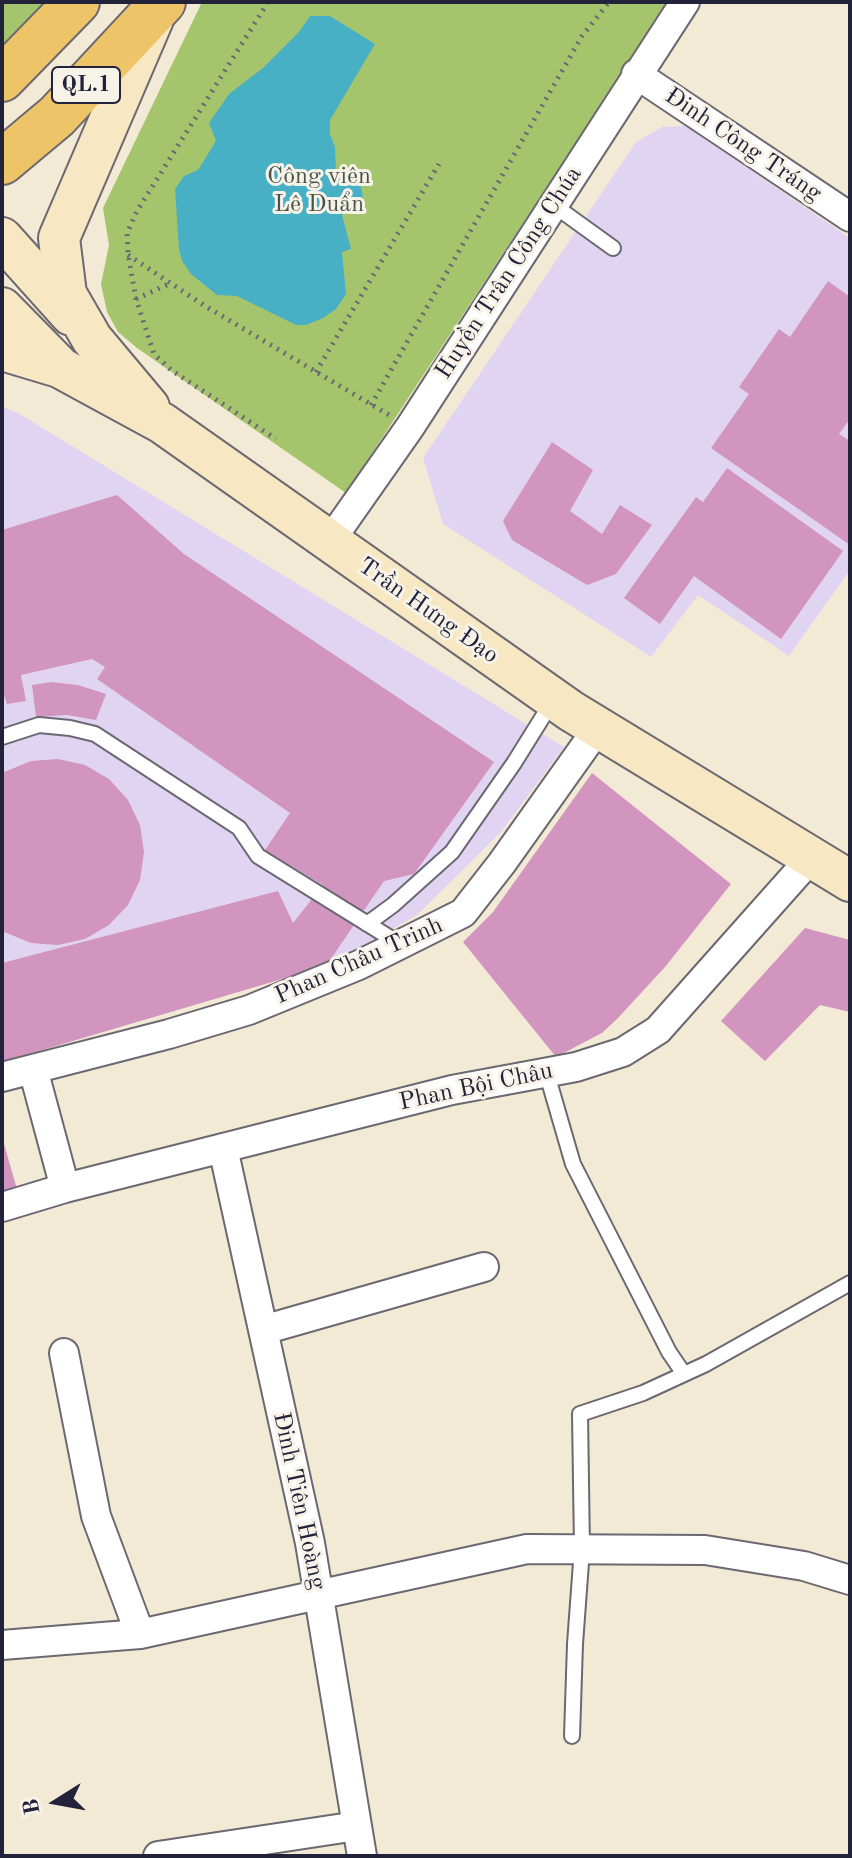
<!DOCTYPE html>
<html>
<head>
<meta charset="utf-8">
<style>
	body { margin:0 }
	#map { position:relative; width:852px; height:1858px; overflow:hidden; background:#f3ead5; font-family:"Old Standard TT",serif }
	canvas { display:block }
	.frame { position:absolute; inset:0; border:4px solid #22223b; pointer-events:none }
	.north { position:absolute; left:16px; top:1762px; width:80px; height:80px; -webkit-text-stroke:6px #f7f3e8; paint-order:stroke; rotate:259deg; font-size:22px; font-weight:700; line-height:32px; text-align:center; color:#22223b }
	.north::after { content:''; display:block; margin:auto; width:28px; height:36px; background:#22223b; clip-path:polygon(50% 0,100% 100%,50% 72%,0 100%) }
</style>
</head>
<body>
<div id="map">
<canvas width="852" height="1858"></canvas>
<div class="frame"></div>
<div class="north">B</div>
</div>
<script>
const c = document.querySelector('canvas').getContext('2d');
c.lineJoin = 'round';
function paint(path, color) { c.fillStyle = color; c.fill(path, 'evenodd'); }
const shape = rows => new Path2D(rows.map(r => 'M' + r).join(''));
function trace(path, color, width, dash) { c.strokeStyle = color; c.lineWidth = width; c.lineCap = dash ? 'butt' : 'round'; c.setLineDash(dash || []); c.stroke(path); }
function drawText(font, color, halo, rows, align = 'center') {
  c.font = font + ' "Old Standard TT",serif'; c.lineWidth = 6; c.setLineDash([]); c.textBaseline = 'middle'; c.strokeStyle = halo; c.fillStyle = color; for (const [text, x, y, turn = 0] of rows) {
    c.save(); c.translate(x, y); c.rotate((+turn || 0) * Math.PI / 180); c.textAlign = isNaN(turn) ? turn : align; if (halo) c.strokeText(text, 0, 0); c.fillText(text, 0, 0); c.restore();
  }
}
const built = shape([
	[685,126,850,238,850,575,847,574,789,656,698,595,651,657,443,524,423,458,636,142,662,127],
	[2,407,18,413,564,747,501,832,417,915,356,950,2,1061]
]);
const green = shape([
	[2,2,73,2,2,61],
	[202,2,668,2,346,493,137,348,118,332,107,312,101,284,109,245,103,208]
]);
const water = shape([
	[310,16,330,16,375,44,330,120,330,134,335,147,336,172,340,180,353,178,360,181,363,197,342,215,351,249,342,252,346,294,336,309,323,318,306,325,296,325,237,296,217,295,191,274,182,261,179,249,175,189,184,176,198,170,216,141,209,123,229,94,263,68,299,32]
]);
const building = shape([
	[828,281,850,297,850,419,839,434,850,441,850,545,711,448,749,394,739,387,779,329,790,337],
	[552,442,593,470,570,511,602,534,620,505,652,525,616,574,587,585,512,540,503,521],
	[727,468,843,551,781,639,694,576,660,624,624,598,696,497,703,502],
	[117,495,184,554,494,762,414,874,384,881,326,966,2,1062,2,963,278,891,293,923,323,885,265,850,290,813,97,679,105,667,92,659,21,675,26,701,7,704,2,689,2,530],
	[51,682,78,685,106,694,96,720,67,715,36,717,32,685],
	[58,759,85,765,109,779,128,800,140,825,144,852,140,880,128,905,109,925,85,939,58,945,31,943,2,931,2,773,31,761],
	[592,773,731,884,665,967,618,1018,602,1033,556,1057,463,942,493,912],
	[805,928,850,940,850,1012,820,1005,765,1061,721,1021],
	[2,1137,17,1189,2,1193]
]);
const path = shape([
	[268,2,137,211,127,233,128,254,136,299,154,354,171,370,276,439],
	[128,255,205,306,389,415],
	[136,299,171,283],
	[316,372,439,164],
	[371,405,582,36,609,2]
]);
const service = shape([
	[552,204,613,248],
	[2,737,39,725,70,728,95,734,239,828,258,856,400,944],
	[367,924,393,905,452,852,514,763,552,702],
	[546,1071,573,1164,669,1352,684,1374],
	[572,1736,575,1644,582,1549,580,1414,643,1393,706,1364,850,1283]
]);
const minor = shape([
	[636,74,850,217],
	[330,541,410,427,685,2],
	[33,1069,65,1188],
	[2,1077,169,1034,249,1010,359,965,463,913,502,863,598,728],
	[223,1148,310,1543,362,1856],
	[2,1207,65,1188,452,1090,576,1067,623,1052,658,1030,811,858],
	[263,1330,484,1267],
	[64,1353,96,1516,140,1634],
	[2,1645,140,1634,527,1549,705,1550,804,1566,850,1580],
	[158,1856,357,1826]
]);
const secondary = shape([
	[2,238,71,315],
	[2,308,58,365],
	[2,350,59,367,162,423,571,711,850,881],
	[149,407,92,339,66,294,59,238,153,19]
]);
const trunk = shape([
	[2,79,77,2],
	[2,162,57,116,163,2]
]);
const shields = [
	[86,85,68]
];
const shieldNames = [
	["QL.1",86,85]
];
const streetNames = [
	["Đinh Công Tráng",743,145,34],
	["Huyền Trân Công Chúa",509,273,-57],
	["Trần Hưng Đạo",428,611,35],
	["Phan Châu Trinh",359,961,-24],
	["Phan Bội Châu",476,1087,-12],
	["Đinh Tiên Hoàng",299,1501,78]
];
const parkNames = [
	["Công viên",319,177],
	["Lê Duẩn",319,205]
];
paint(built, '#e1d4f3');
paint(green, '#a5c56d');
paint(water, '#47b0c5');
paint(building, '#d195bf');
trace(service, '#6b6871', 18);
trace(minor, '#6b6871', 32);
trace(secondary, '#6b6871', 44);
trace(trunk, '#6b6871', 48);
trace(path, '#6b6871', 5, [2, 6]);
trace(service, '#fff', 14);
trace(minor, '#fff', 28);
trace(secondary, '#f8e7c3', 40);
trace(trunk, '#eec469', 44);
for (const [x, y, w] of shields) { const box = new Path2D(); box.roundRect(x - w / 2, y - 18, w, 36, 6); c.fillStyle = '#f7f3e8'; c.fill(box); trace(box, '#22223b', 2); }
drawText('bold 22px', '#22223b', null, shieldNames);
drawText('24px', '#22223b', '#f7f3e8', streetNames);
drawText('24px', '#49534a', '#f7f3e8', parkNames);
</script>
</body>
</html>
